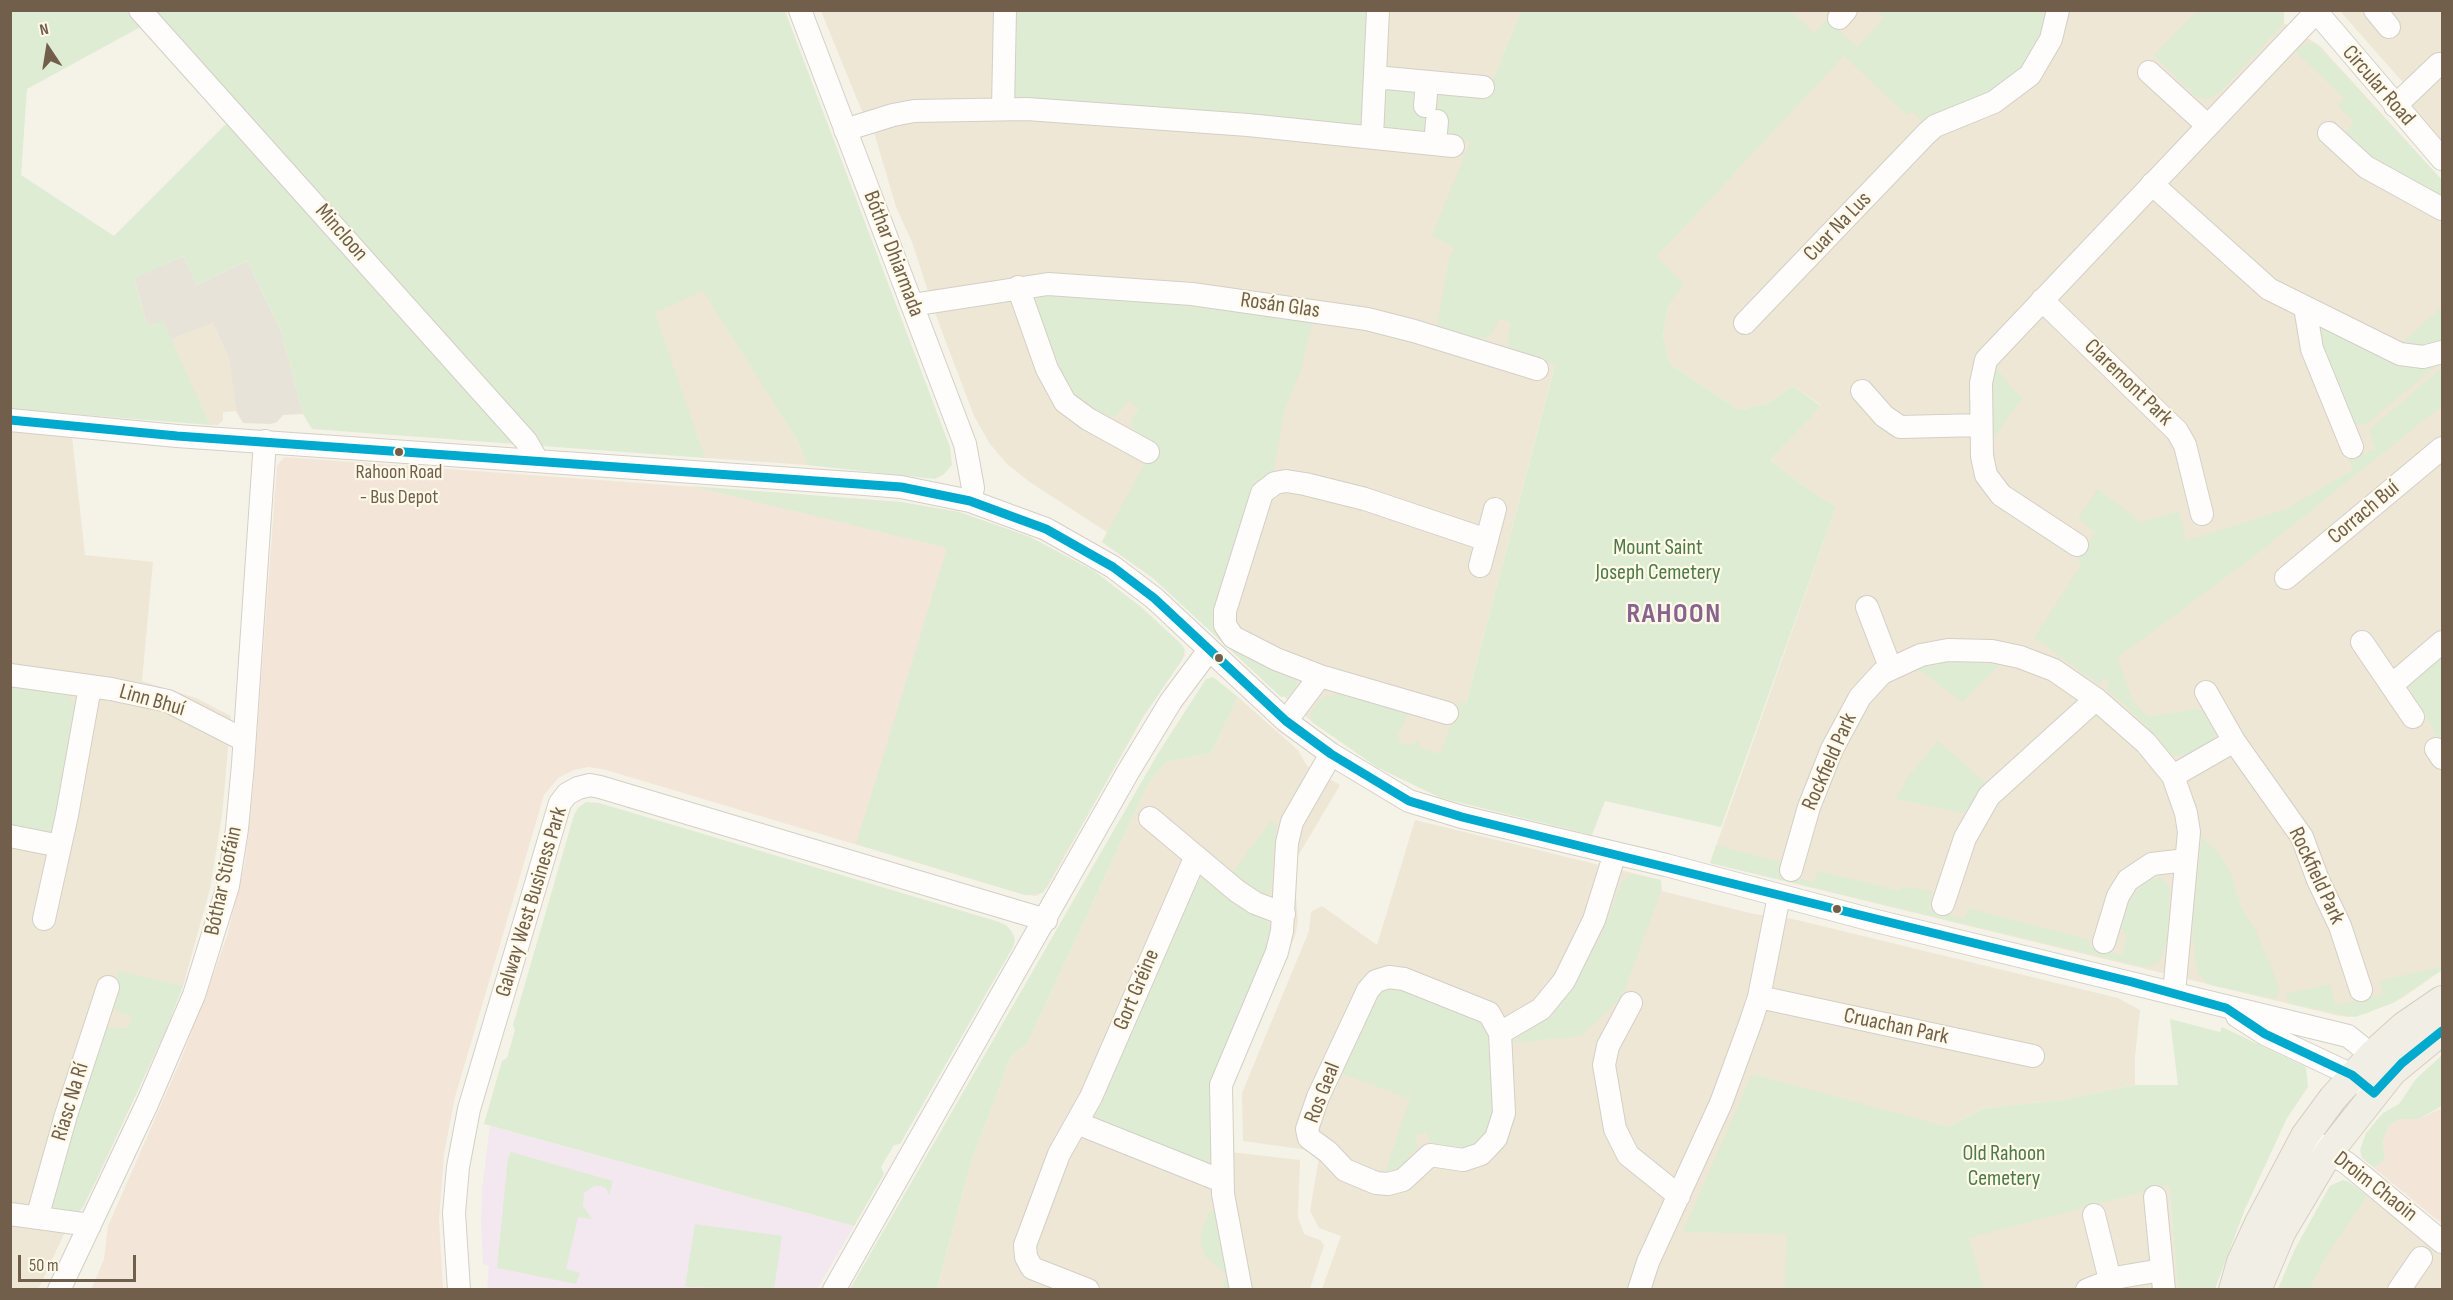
<!DOCTYPE html>
<html>
<head>
<meta charset="utf-8">
<style>
	body { margin:0 }
	#map { position:relative; width:2453px; height:1300px; overflow:hidden; background:#f5f2e8; font-family:"Sofia Sans Condensed",sans-serif }
	canvas { display:block }
	.frame { position:absolute; inset:0; border:12px solid #715f4b; pointer-events:none }
	.north { position:absolute; left:18px; top:18px; width:60px; height:60px; -webkit-text-stroke:4px #fef9e9; paint-order:stroke; rotate:348deg; font-size:16px; font-weight:700; line-height:24px; text-align:center; color:#715f4b }
	.north::after { content:''; display:block; margin:auto; width:21px; height:27px; background:#715f4b; clip-path:polygon(50% 0,100% 100%,50% 72%,0 100%) }
	.scale { position:absolute; left:18px; top:1255px; width:118px; height:27px; box-sizing:border-box; border:3px solid #715f4b; border-top:0; padding-left:8px; font-size:18px; line-height:21px; white-space:nowrap; color:#715f4b; -webkit-text-stroke:4px #fef9e9; paint-order:stroke }
</style>
</head>
<body>
<div id="map">
<canvas width="2453" height="1300"></canvas>
<div class="frame"></div>
<div class="north">N</div>
<div class="scale">50 m</div>
</div>
<script>
const c = document.querySelector('canvas').getContext('2d');
c.lineJoin = 'round';
function paint(path, color) { c.fillStyle = color; c.fill(path, 'evenodd'); }
const shape = rows => new Path2D(rows.map(r => 'M' + r).join(''));
function trace(path, color, width, dash) { c.strokeStyle = color; c.lineWidth = width; c.lineCap = dash ? 'butt' : 'round'; c.setLineDash(dash || []); c.stroke(path); }
function drawText(font, color, halo, rows, align = 'center') {
  c.font = font + ' "Sofia Sans Condensed",sans-serif'; c.lineWidth = 4.5; c.setLineDash([]); c.textBaseline = 'middle'; c.strokeStyle = halo; c.fillStyle = color; for (const [text, x, y, turn = 0] of rows) {
    c.save(); c.translate(x, y); c.rotate((+turn || 0) * Math.PI / 180); c.textAlign = isNaN(turn) ? turn : align; if (halo) c.strokeText(text, 0, 0); c.fillText(text, 0, 0); c.restore();
  }
}
const residential = shape([
	[821,11,1521,11,1486,96,1455,248,1555,364,1441,798,1377,767,1312,722,1153,578,1102,542,1107,532,1031,483,1007,464,990,444,974,416,935,313,912,242,896,207,874,132,861,109],
	[1791,11,2284,11,2284,23,2320,46,2442,180,2442,970,2402,998,2365,1014,2349,1017,2335,1015,1710,863,1836,507,1805,487,1770,460,1821,405,1793,386,1769,403,1739,410,1670,364,1663,336,1668,307,1683,283,1656,256,1838,62],
	[2340,11,2442,11,2442,142,2411,106,2407,87],
	[703,290,797,440,807,465,705,458,654,313],
	[213,323,229,359,236,411,223,412,223,420,218,425,210,425,170,340],
	[10,430,72,436,85,555,153,562,142,681,196,698,231,716,222,815,210,889,183,986,165,1032,96,1181,83,1207,75,1215,64,1234,38,1290,10,1289],
	[1238,697,1298,750,1307,766,1340,785,1298,856,1294,869,1298,922,1295,936,1231,1085,1230,1152,1300,1160,1298,1217,1304,1234,1320,1240,1324,1245,1310,1289,937,1290,971,1162,1011,1056,1027,1044,1148,784,1166,762,1211,753],
	[1415,820,1661,880,1662,891,1754,914,1793,919,2118,998,2140,1010,2135,1057,2135,1085,2061,1100,1985,1108,1927,1138,2070,1209,2169,1185,2178,1289,1322,1289,1341,1236,1319,1228,1310,1211,1319,1157,1315,1151,1243,1141,1242,1093,1309,931,1311,912,1322,906,1377,945],
	[2343,1180,2355,1186,2442,1255,2442,1289,2278,1290,2295,1249,2330,1186]
]);
const commercial = shape([
	[284,457,901,502,959,512,1030,537,1094,571,1141,607,1182,645,1185,655,1143,717,1047,888,1037,896,1025,895,606,770,589,767,574,770,558,778,544,795,455,1097,444,1154,439,1220,443,1289,91,1290,104,1259,108,1226,182,1057,213,975,227,936,245,862,253,790,277,466],
	[2440,1109,2442,1112,2442,1224,2374,1168,2385,1160,2383,1142,2389,1126,2399,1119,2419,1119]
]);
const industrial = shape([
	[183,256,197,285,247,261,281,331,303,414,283,415,277,422,271,424,243,423,236,411,229,359,213,323,170,340,163,322,147,325,134,278]
]);
const education = shape([
	[490,1126,854,1226,817,1289,487,1289,489,1266,483,1264,481,1223,482,1189]
]);
const green = shape([
	[2198,10,2284,11,2284,23,2219,93,2205,100,2195,96,2154,55],
	[10,11,785,11,950,447,952,465,943,475,935,479,807,465,797,440,703,291,655,313,705,458,312,429,303,414,281,331,247,261,197,285,183,256,134,279,147,325,163,321,210,425,11,409],
	[144,25,183,76,228,122,114,236,21,175,27,89],
	[1013,11,1371,11,1362,123,1358,126,1018,99,1012,93],
	[1521,11,1791,11,1814,33,1827,19,1857,47,1884,18,1877,11,2047,11,2047,23,2020,71,2008,83,1925,124,1912,111,1907,115,1844,56,1657,256,1684,283,1668,307,1663,336,1670,364,1739,410,1769,403,1793,386,1821,406,1770,460,1805,487,1836,507,1721,827,1605,801,1592,835,1441,798,1377,767,1312,722,1310,714,1319,701,1326,696,1335,695,1339,690,1409,712,1398,734,1398,742,1411,745,1420,740,1419,747,1440,754,1460,702,1466,703,1555,365,1511,351,1507,340,1511,323,1499,318,1492,334,1485,338,1474,338,1437,327,1449,259,1455,248,1432,236,1470,142,1428,133,1382,128,1384,91,1389,87,1408,87,1436,102,1443,93,1486,96],
	[2315,43,2442,180,2442,203,2380,169,2346,138,2347,132,2354,121,2338,106,2344,98,2295,51,2305,44],
	[1048,294,1129,297,1313,319,1301,369,1284,411,1274,470,1259,480,1217,613,1291,677,1297,684,1291,695,1281,697,1153,578,1102,542,1155,445,1133,431,1131,421,1139,409,1128,401,1116,416,1103,417,1065,389,1033,306,1040,296],
	[2442,307,2442,340,2421,346,2402,343],
	[2325,327,2442,361,2367,424,2356,425,2351,421,2316,336],
	[1993,365,2022,399,1988,445],
	[2442,368,2442,406,2258,553,2117,658,2132,700,2148,717,2195,709,2204,712,2216,732,2211,742,2188,754,2173,756,2130,709,2106,689,2110,683,2104,678,2099,684,2034,638,2080,567,2079,557,2095,532,2078,518,2098,489,2141,522,2179,511,2186,541,2284,510,2353,470,2349,460,2376,449,2369,430],
	[691,486,901,502,959,512,1030,537,1094,571,1141,607,1182,645,1185,650,1182,660,1143,717,1043,893,1025,895,856,844,947,548],
	[2442,657,2442,744,2409,687],
	[1962,661,2000,665,1963,702,1915,667,1933,662],
	[1213,677,1238,697,1211,753,1166,762,1148,784,1027,1044,1011,1056,971,1162,937,1289,850,1289,1157,755,1206,679],
	[11,687,68,695,73,702,80,703,52,834,11,831],
	[1938,741,1986,783,1964,813,1896,799,1908,777],
	[586,802,599,803,996,921,1006,925,1012,932,1015,939,1013,947,900,1144,894,1145,881,1167,884,1174,854,1226,484,1124,502,1061,507,1058,515,1030,513,1025,574,815,578,808],
	[1271,821,1277,825,1271,885,1269,893,1261,894,1231,875],
	[2202,838,2220,855,2231,874,2241,907,2256,931,2277,982,2279,992,2276,999,2210,985,2197,973,2192,925],
	[1716,845,1781,862,1779,869,1782,874,1813,882,1819,871,1900,891,1902,887,1932,891,1929,909,1965,919,1968,908,2090,940,2089,947,2122,955,2127,936,2120,926,2128,902,2143,884,2153,878,2161,877,2170,888,2167,942,2158,963,2145,967,1710,863],
	[1633,874,1661,880,1661,891,1622,997,1581,1036,1513,1043,1520,1035,1552,1016,1579,976,1601,935,1622,881],
	[1202,879,1207,880,1264,918,1272,930,1212,1158,1203,1162,1097,1120,1093,1114,1193,883],
	[2442,966,2442,970,2393,1003,2355,1017,2291,1004,2287,998,2286,994,2331,984,2335,1005,2383,995,2380,981],
	[118,971,183,986,165,1032,83,1207,75,1215,54,1211,50,1203,53,1185,106,1027,128,1028,132,1016,117,1011,113,1006,111,999],
	[1389,985,1476,1014,1489,1037,1495,1107,1490,1128,1477,1144,1467,1150,1439,1146,1430,1142,1426,1132,1416,1135,1417,1151,1414,1151,1397,1171,1384,1175,1410,1099,1336,1071,1373,995],
	[2170,1019,2220,1032,2222,1027,2306,1067,2308,1087,2287,1118,2245,1209,2215,1289,2178,1289,2169,1185,1969,1238,1983,1289,1785,1289,1787,1234,1683,1232,1752,1074,1948,1127,1985,1108,2061,1100,2135,1085,2178,1085],
	[2442,1055,2442,1106,2419,1119,2399,1119,2389,1126,2383,1141,2385,1160,2374,1168,2362,1158,2360,1150,2366,1133,2383,1113,2399,1104,2416,1079],
	[511,1152,613,1181,609,1195,606,1188,601,1186,594,1186,584,1193,583,1206,592,1219,578,1217,566,1269,580,1273,576,1284,497,1268,508,1158],
	[2343,1180,2349,1182,2367,1196,2329,1251,2309,1289,2278,1289,2295,1249,2330,1186],
	[1217,1210,1232,1289,1222,1289,1227,1275,1205,1256,1202,1248,1201,1232,1210,1211],
	[695,1224,782,1236,774,1289,685,1287]
]);
const minor = shape([
	[140,10,526,441,537,460],
	[800,10,965,444,973,488,970,501],
	[2315,10,2442,159],
	[2375,10,2389,27],
	[1839,18,1846,10],
	[2149,72,2207,125],
	[1375,77,1483,87],
	[1425,106,1427,82],
	[2395,106,2439,64],
	[1003,108,1005,10],
	[845,130,893,115,914,111,1027,109,1248,125,1453,146],
	[2329,133,2366,167,2442,209],
	[1372,137,1378,10],
	[1435,144,1437,121],
	[2152,184,2269,289,2400,354,2423,357,2442,352],
	[1018,287,1047,369,1065,402,1088,419,1148,452],
	[2042,300,2177,431,2185,445,2202,514],
	[912,305,1048,284,1192,294,1367,319,1414,331,1537,369],
	[2305,307,2312,349,2352,447],
	[1745,323,1927,133,1935,126,1994,102,2030,75,2051,39,2058,10],
	[1862,391,1884,416,1900,427,1981,425],
	[10,420,177,436,865,484,901,487,970,501,1046,529,1113,567,1154,598,1286,721,1331,754,1409,801,1462,817,1666,865,1872,920,2348,1036,2384,1065],
	[2077,545,2001,495,1986,475,1982,456,1981,383,1986,360,2316,12],
	[1480,566,1495,509],
	[2286,578,2442,448],
	[1867,607,1890,667],
	[2362,642,2413,717],
	[10,675,111,689,168,701,244,740],
	[2393,684,2442,642],
	[2206,692,2234,741,2302,837,2318,880,2340,926,2361,990],
	[1447,713,1320,676,1276,659,1233,637,1225,625,1225,611,1262,493,1275,483,1286,481,1305,484,1365,499,1487,540],
	[1286,721,1320,676],
	[2436,749,2442,758],
	[2173,776,2234,741],
	[1150,818,1237,891,1255,903,1284,914],
	[10,836,60,846],
	[1791,870,1809,807,1832,749,1860,697,1882,673,1921,655,1948,650,1992,651,2020,657,2054,670,2096,699,2146,743,2173,776,2186,813,2189,832,2174,993],
	[1943,904,1965,838,1989,796,2096,699],
	[44,919,67,815,90,687],
	[2104,942,2118,896,2128,880,2152,864,2186,860],
	[1389,977,1404,979,1489,1013,1500,1033,1504,1113,1496,1138,1481,1154,1463,1160,1430,1155,1403,1180,1388,1184,1376,1183,1345,1170,1328,1152,1309,1138,1307,1129,1318,1097,1368,990,1376,981,1389,977],
	[1759,997,2033,1056],
	[1631,1003,1608,1046,1604,1065,1615,1129,1628,1155,1679,1196],
	[2237,1016,2265,1034,2352,1075,2365,1086],
	[1500,1033,1541,1009,1564,981,1594,920,1615,853],
	[1077,1123,1222,1181],
	[2316,1143,2348,1164,2442,1242],
	[2155,1197,2164,1290],
	[10,1214,90,1225],
	[2094,1215,2110,1280],
	[37,1218,66,1115,108,987],
	[59,1290,147,1104,194,995,228,886,237,829,243,764,265,441],
	[459,1290,454,1213,458,1167,469,1109,560,803,567,794,578,788,590,785,600,787,1046,920],
	[834,1290,1128,772,1171,701,1209,650],
	[1088,1290,1032,1268,1026,1257,1025,1245,1059,1154,1091,1097,1196,856],
	[1241,1290,1223,1194,1221,1085,1277,952,1282,931,1287,843,1292,822,1331,754],
	[1639,1290,1648,1262,1721,1103,1750,1024,1759,997,1779,896],
	[2087,1290,2120,1277,2162,1270],
	[2399,1290,2421,1258]
]);
const major = shape([
	[2233,1290,2241,1262,2259,1223,2305,1136,2333,1098,2373,1054,2404,1026,2442,1000],
	[2257,1290,2282,1231,2329,1152,2392,1072,2442,1031]
]);
const bus1 = shape([
	[10,420,177,436,901,487,970,501,1046,529,1113,567,1154,598,1286,721,1331,754,1409,801,1462,817,2132,982,2226,1008,2265,1034,2352,1075,2374,1093,2402,1063,2442,1031]
]);
const markers = [
	[399,452,5,"#715f4b"],
	[1219,658,5,"#715f4b"],
	[1837,909,5,"#715f4b"]
];
const busNames = [
	["Rahoon Road",399,473],
	["- Bus Depot",399,498]
];
const streetNames = [
	["Circular Road",2378,86,49],
	["Cuar Na Lus",1838,227,-46],
	["Mincloon",341,233,49],
	["Bóthar Dhiarmada",893,254,69],
	["Rosán Glas",1280,306,8],
	["Claremont Park",2128,383,44],
	["Corrach Buí",2364,513,-40],
	["Linn Bhuí",152,701,16],
	["Rockfield Park",1830,762,-66],
	["Rockfield Park",2316,876,65],
	["Bóthar Stiofáin",224,881,-78],
	["Galway West Business Park",532,902,-73],
	["Gort Gréine",1137,990,-67],
	["Cruachan Park",1896,1027,12],
	["Ros Geal",1323,1093,-69],
	["Riasc Na Rí",71,1102,-73],
	["Droim Chaoin",2375,1187,38]
];
const parkNames = [
	["Mount Saint",1658,548],
	["Joseph Cemetery",1658,573],
	["Old Rahoon",2004,1154],
	["Cemetery",2004,1179]
];
const districtNames = [
	["RAHOON",1674,615]
];
paint(residential, '#eee7d6');
paint(commercial, '#f3e6d9');
paint(industrial, '#e7e3d9');
paint(education, '#f3e8f0');
paint(green, '#deecd4');
trace(minor, '#d4cfc6', 24);
trace(major, '#d4cec5', 30);
trace(minor, '#fefdfc', 22);
trace(major, '#f1efe5', 28);
trace(bus1, '#00a9ce', 9);
for (const [x, y, r, color] of markers) { const dot = new Path2D(); dot.arc(x, y, r, 0, 2 * Math.PI); c.fillStyle = color; c.fill(dot); trace(dot, '#fef9e9', 2); }
drawText('20px', '#715f4b', '#fef9e9', busNames);
drawText('22px', '#715f4b', '#fef9e9', streetNames);
drawText('22px', '#4d7b47', '#fef9e9', parkNames);
c.letterSpacing = '1.5px';
drawText('bold 28px', '#87638d', '#fef9e9', districtNames);
c.letterSpacing = '0px';
</script>
</body>
</html>
